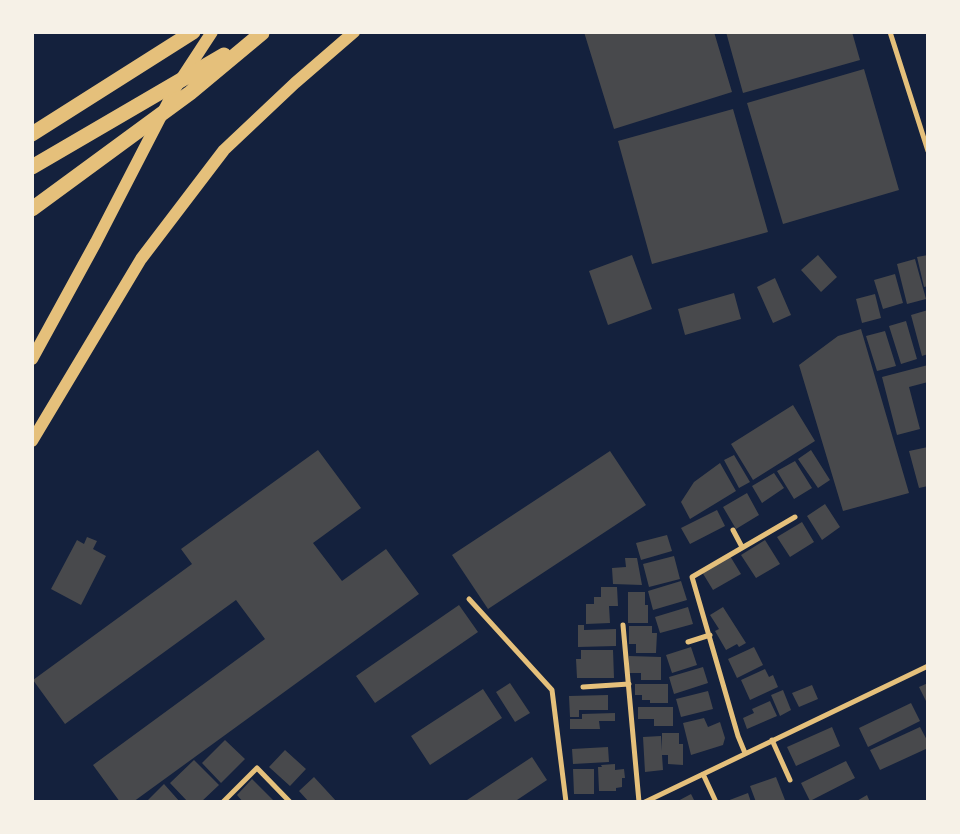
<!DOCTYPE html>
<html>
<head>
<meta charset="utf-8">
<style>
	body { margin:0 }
	#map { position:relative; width:960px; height:834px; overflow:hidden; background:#14213d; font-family:"Asap Condensed",sans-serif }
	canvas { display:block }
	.frame { position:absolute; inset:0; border:34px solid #f6f1e7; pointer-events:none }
</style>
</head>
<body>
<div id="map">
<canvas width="960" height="834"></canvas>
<div class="frame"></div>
</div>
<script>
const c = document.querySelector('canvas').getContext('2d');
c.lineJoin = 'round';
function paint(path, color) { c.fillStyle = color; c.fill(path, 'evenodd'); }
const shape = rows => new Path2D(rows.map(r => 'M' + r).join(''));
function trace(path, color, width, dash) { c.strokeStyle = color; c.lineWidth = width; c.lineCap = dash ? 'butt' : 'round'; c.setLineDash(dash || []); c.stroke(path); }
const building = shape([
	[584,32,714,32,732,92,614,129],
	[726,32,852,32,860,60,743,93],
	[864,69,899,190,783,224,747,103],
	[733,109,768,232,652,264,618,141],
	[632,255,652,309,608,325,589,271],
	[818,255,837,277,821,292,801,270],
	[928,255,928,286,924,287,917,257],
	[915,259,926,299,907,304,897,264],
	[895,274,903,303,883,309,874,280],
	[775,278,791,315,773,323,757,287],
	[734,293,741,319,685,335,678,309],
	[875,294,881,318,862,323,856,299],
	[928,310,928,354,922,356,911,315],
	[906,321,917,359,901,364,889,326],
	[861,329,909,493,843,511,799,365,838,336],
	[885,331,896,366,877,371,866,336],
	[928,365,928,382,909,387,920,429,897,435,882,377],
	[793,405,815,441,753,480,731,444],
	[928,447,928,486,919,488,909,451],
	[318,450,361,508,313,543,342,581,386,549,419,594,133,802,120,802,93,765,265,639,236,600,65,724,33,680,192,564,181,549],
	[811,450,830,480,818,488,798,459],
	[610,451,646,505,488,609,452,555],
	[734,455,750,482,739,488,724,460],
	[795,461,812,488,794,499,777,471],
	[720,463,736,491,690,519,681,502,694,482],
	[774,473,784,488,762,503,752,486],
	[747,493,759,515,736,529,723,507],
	[825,504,840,527,822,540,807,516],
	[717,510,725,526,690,544,681,528],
	[802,522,814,542,790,557,777,537],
	[667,535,672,551,641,560,636,543],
	[87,537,97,541,93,549,106,556,81,605,51,589,77,540,84,544],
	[765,540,780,564,756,578,741,555],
	[674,556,680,579,649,587,643,564],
	[730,556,741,574,713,590,702,572],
	[625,558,637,558,642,585,613,584,612,568,626,567],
	[681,581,687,600,653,610,648,591],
	[601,587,617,587,618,606,609,606,610,623,586,624,586,604,594,604,594,597,601,597],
	[628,592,645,592,645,605,648,605,648,623,628,623],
	[459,605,478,632,375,703,356,676],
	[688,607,693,624,660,633,655,617],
	[723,607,746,643,739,647,737,644,726,650,715,631,719,629,710,615],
	[578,625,584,625,584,630,616,629,616,646,578,647],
	[629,626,652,626,652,633,657,633,656,653,636,653,636,644,629,644],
	[691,647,697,665,672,673,666,655],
	[754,647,763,665,737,678,728,659],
	[581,650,613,650,614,678,577,678,576,659,581,659],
	[629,656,661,657,661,680,641,680,641,673,628,673],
	[703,667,708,683,674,694,669,677],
	[765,669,769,677,773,675,778,687,750,700,741,680],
	[510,683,530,713,515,722,496,692],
	[928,683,928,705,919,687],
	[635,684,668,684,668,703,650,703,650,700,642,700,642,695,635,695],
	[812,685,818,699,799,707,792,693],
	[483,689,502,718,430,765,411,736],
	[783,690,791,710,780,716,771,695],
	[708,691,713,709,681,717,676,699],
	[608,695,608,710,579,710,579,717,570,717,569,696],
	[770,701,777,716,747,729,743,718,754,713,752,709],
	[911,703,920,721,868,747,859,728],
	[638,707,673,707,673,726,654,726,654,719,638,719],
	[615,713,615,721,599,721,600,729,570,729,570,719,582,719,582,714],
	[704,718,708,727,720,722,725,738,723,745,691,755,683,723],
	[832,727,840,746,796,766,787,747],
	[920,727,928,742,928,748,880,770,870,750],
	[662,733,679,733,679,744,683,744,683,765,668,764,668,755,662,755,663,770,645,772,643,737,661,736,662,751],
	[225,740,245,759,221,783,202,763],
	[608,747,609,762,573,764,572,749],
	[285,750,306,769,290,786,269,767],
	[532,757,547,780,514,802,464,802],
	[194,760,219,785,201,802,188,802,170,783],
	[846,761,855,778,810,801,801,783],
	[615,764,615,770,624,769,625,778,622,778,622,787,616,788,616,791,599,791,598,767,602,767,601,765],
	[573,769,594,769,594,794,574,794],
	[314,777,337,802,309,802,299,791],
	[776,777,785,800,756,802,750,786],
	[252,779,275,802,243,802,237,795],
	[164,784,180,802,146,802],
	[748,793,751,802,727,802,727,801],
	[691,794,695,802,676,802],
	[867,795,870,802,855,802]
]);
const minor = shape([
	[890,32,928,151],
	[733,530,742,547],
	[469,599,552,690,566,802],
	[623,625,639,802],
	[688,642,710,635],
	[583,687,629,684],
	[772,740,790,780],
	[745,753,738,736,692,577,795,517],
	[703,774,716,802],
	[223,802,257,768,290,802],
	[645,802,928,666]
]);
const primary = shape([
	[32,359,96,242,176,87,212,32],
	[32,441,141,259,224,150,295,83,354,32]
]);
const motorway = shape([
	[32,134,193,32],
	[32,167,224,55],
	[32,209,190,93,262,33]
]);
paint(building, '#48494c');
trace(minor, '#e5c07b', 5);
trace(primary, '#e5c07b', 12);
trace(motorway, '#e5c07b', 15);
</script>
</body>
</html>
